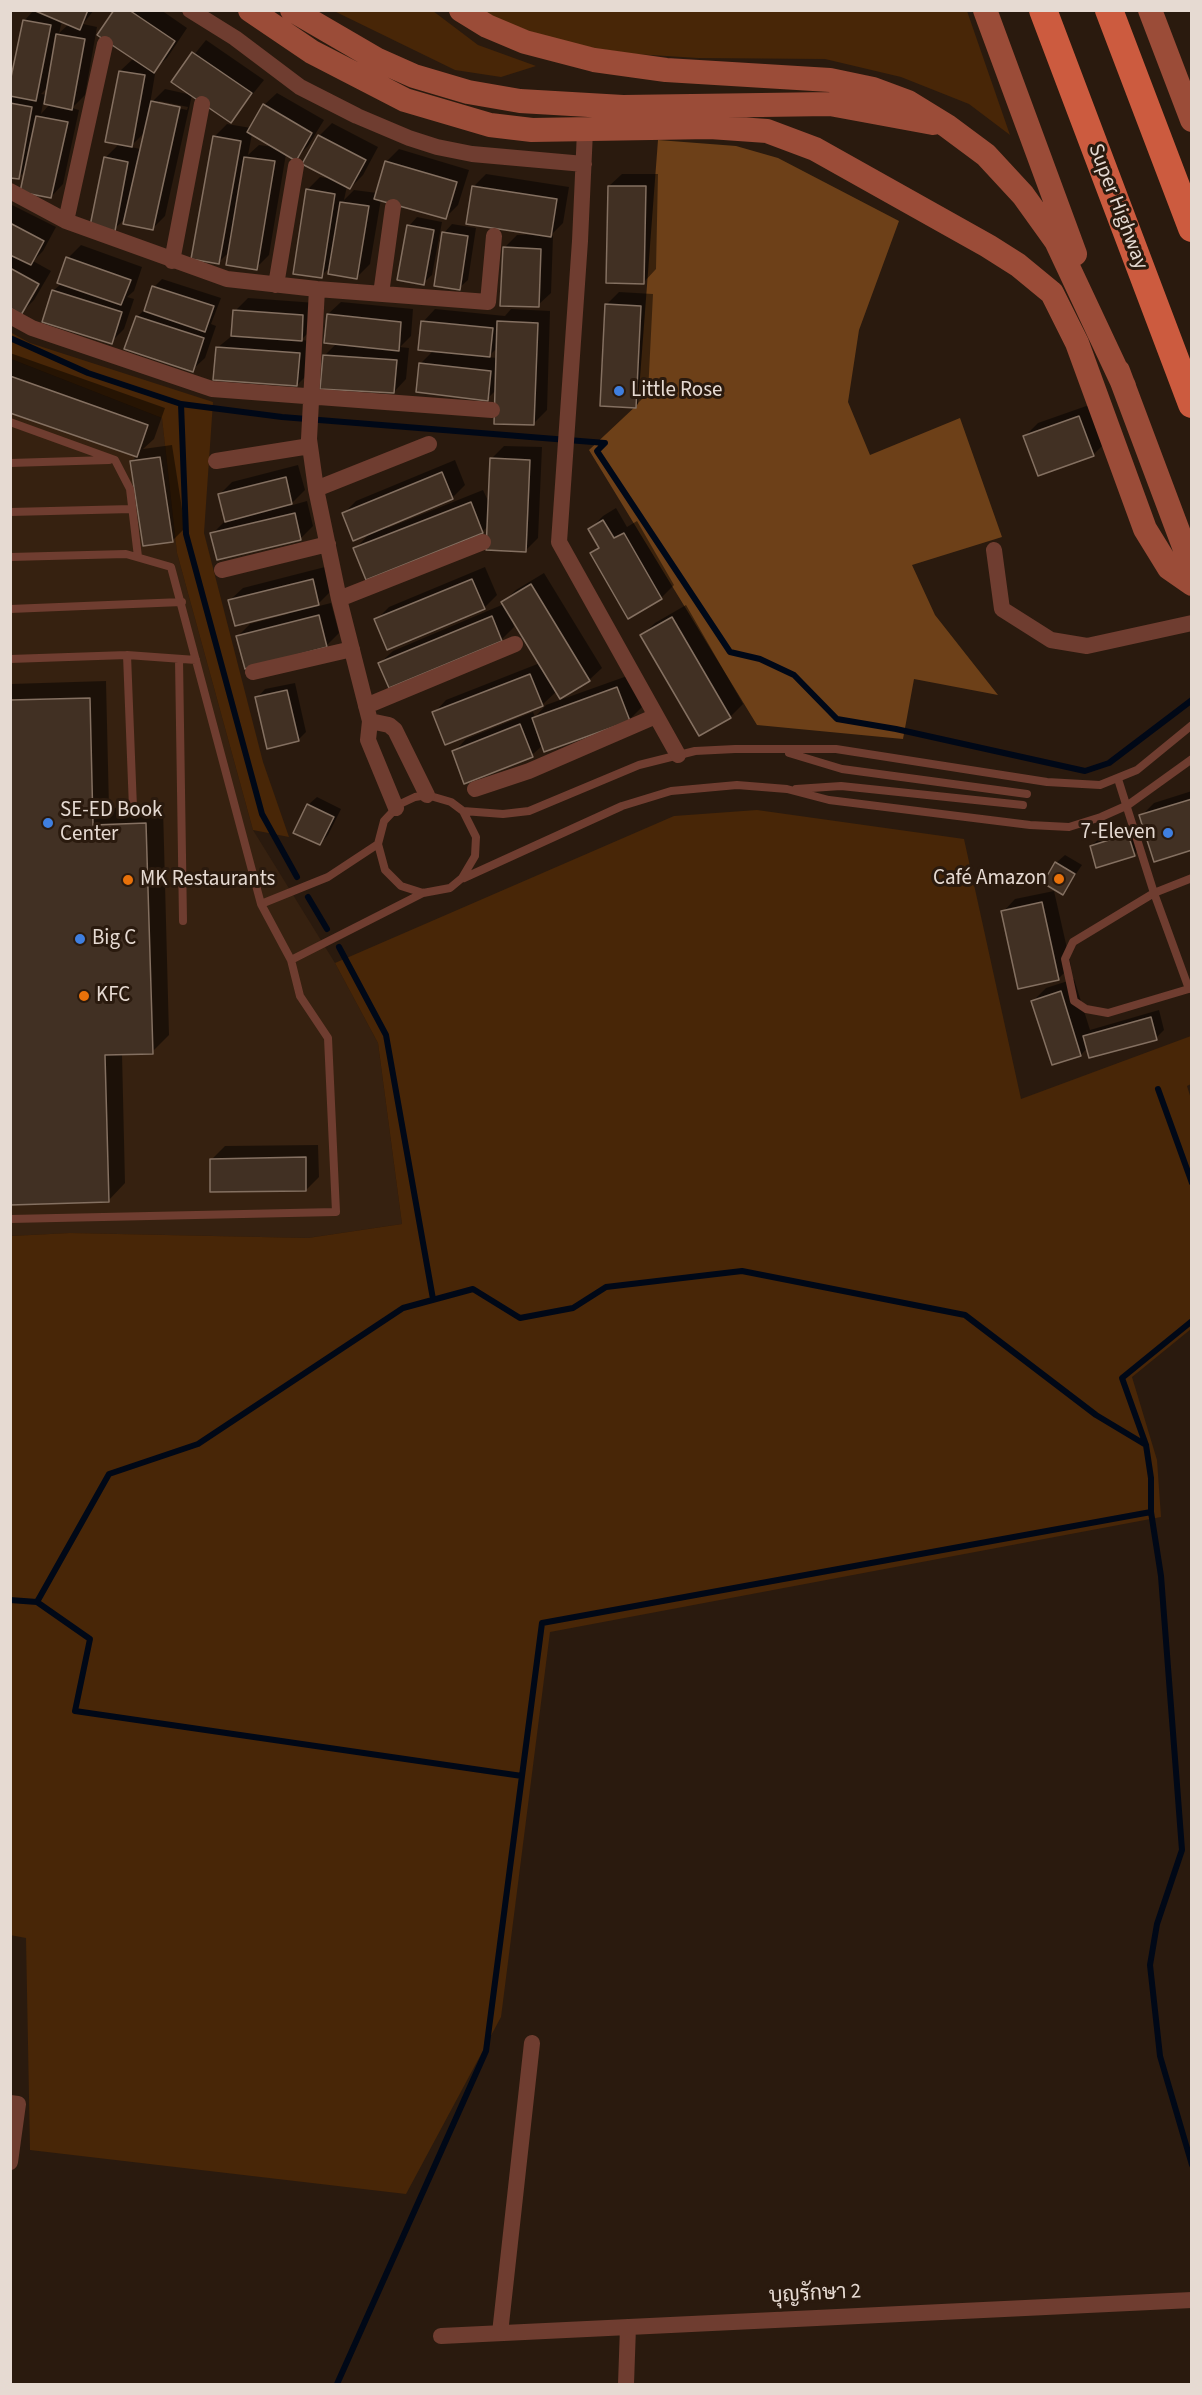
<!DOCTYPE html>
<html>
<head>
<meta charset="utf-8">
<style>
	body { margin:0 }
	#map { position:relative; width:1202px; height:2395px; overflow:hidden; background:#2a1a0e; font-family:"Source Sans 3",sans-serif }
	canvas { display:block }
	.frame { position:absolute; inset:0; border:12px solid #e6dad2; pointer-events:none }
</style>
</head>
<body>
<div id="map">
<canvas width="1202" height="2395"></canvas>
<div class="frame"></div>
</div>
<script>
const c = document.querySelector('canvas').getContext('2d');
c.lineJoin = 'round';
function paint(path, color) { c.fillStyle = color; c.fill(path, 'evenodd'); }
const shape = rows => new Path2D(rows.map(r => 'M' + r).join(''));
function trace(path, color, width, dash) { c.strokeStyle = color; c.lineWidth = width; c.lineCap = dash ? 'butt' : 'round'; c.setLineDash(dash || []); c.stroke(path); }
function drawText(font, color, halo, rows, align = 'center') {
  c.font = font + ' "Source Sans 3",Sarabun,sans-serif'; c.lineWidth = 6; c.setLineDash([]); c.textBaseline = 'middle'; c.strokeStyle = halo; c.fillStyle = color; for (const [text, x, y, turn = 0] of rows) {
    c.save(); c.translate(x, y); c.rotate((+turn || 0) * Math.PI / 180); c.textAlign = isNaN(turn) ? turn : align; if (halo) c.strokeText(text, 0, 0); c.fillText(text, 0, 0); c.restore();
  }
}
const built = shape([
	[11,359,162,418,177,553,253,830,335,963,378,1043,402,1224,308,1238,70,1233,11,1236,11,1205,109,1202,105,1055,153,1053,146,824,93,825,89,698,11,700]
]);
const green = shape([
	[334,11,433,11,478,45,536,66,501,77,455,70],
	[483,11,967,11,1010,135,969,104,901,77,825,59,698,58,634,54,566,44,504,22],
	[10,332,30,343,213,402,204,533,263,762,289,837,253,830,177,553,162,418,11,359],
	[757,810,964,839,1021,1099,1191,1036,1191,1084,1187,1086,1192,1102,1191,1329,1132,1377,1157,1460,1161,1517,550,1632,501,2017,406,2194,30,2150,26,1938,10,1935,11,1236,70,1233,308,1238,402,1224,378,1043,335,963,674,816]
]);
const forest = shape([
	[658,140,736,146,778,158,899,221,859,330,848,402,870,455,960,418,1002,537,912,565,935,615,998,695,914,679,903,739,757,725,589,450,638,404]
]);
const shadow = shape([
	[34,10,94,10,83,24,97,27,85,95,72,108,79,110,63,184,51,197,26,170,19,177,10,176,10,98,13,95,24,21],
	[62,21,69,24,59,33],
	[48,87,47,95,41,94],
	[43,103,50,104,41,114],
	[116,10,161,10,187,28,167,58,156,68,150,104,165,89,192,95,165,216,152,229,126,218,114,229,105,158,120,143,120,71,134,58],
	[159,101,188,107,187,110,159,104],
	[145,132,141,149,130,147],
	[206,40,264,80,231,121,173,81],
	[277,93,324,120,308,146,295,159,286,154,269,255,256,268,230,251,219,262,214,137,227,124,251,128,264,105],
	[252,134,275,147,259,145,248,155],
	[332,123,378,147,363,175,350,188,347,186,344,200,354,190,377,193,386,162,399,149,469,170,458,205,445,218,381,199,370,264,357,277,330,267,321,276,307,190,320,177,333,179,319,136],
	[486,174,569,187,563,223,550,236,553,236,551,293,538,305,504,248,517,235,539,234,473,187],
	[622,174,658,174,656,269,644,282,609,186],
	[10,204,56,227,43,251,33,261,51,271,34,300,21,313,10,307],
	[417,217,442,222,432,275,423,283,409,226],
	[452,224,476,228,468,280,459,288,444,233],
	[81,245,142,267,134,291,127,297,134,299,124,329,111,342,53,291,62,283,68,258],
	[162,279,221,298,211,324,216,326,205,358,192,370,137,317,147,307,154,287],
	[619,292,653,294,648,393,635,406,606,305],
	[248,298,316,303,314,327,301,340,312,341,310,372,297,385,217,348,233,335,235,311],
	[341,302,413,309,411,336,400,347,409,348,406,379,394,392,324,356,337,343,328,314],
	[435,309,505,316,511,309,550,311,547,410,534,423,496,390,487,399,420,364,434,350,423,322],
	[498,347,497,358,488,357],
	[10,353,165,408,154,439,143,449,172,445,185,528,172,541,131,462,137,456,10,411],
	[1092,404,1106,442,1093,455,1025,436,1038,423],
	[504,446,542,447,538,538,526,550,489,525,482,532,355,549,372,531,343,514,356,501,455,460,465,485,452,498,387,525,388,528,483,490,490,505,491,459],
	[298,465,305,490,289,506,307,501,313,526,300,539,212,534,225,521,220,494,232,482],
	[616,508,627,527,637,521,674,585,661,598,592,553,599,546,590,529,603,516],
	[325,567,331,591,315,607,331,603,339,633,326,646,238,636,250,624,288,614,287,611,230,600,243,588],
	[485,567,497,595,484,608,376,620,389,607],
	[544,573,602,668,589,680,557,691,542,705,434,713,446,700,540,663,512,617,514,627,501,640,380,663,393,651,504,604,503,602,516,590],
	[686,605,743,704,730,717,642,635,655,623],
	[630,675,642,707,629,720,543,745,532,755,465,782,454,752,466,739,533,712,535,717,546,705],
	[106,681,109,808,163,807,169,1035,152,1052,122,1053,125,1183,108,1201,10,1203,10,684],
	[295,683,306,732,298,740,257,698,265,689],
	[1192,791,1192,849,1141,816,1154,803],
	[317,797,341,809,328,835,320,844,308,805],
	[1137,827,1143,846,1134,854,1091,846,1100,838],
	[1065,855,1082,865,1063,893,1056,863],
	[1054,891,1071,966,1058,979,1003,912,1015,899],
	[1074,979,1090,1030,1159,1010,1164,1030,1156,1038,1087,1048,1081,1055,1052,1063,1033,1001,1046,988],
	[318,1145,319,1177,306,1190,212,1159,225,1146]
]);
const stream = shape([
	[10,338,88,373,181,404,282,417,605,443,597,451,730,652,760,659,794,675,837,719,896,729,1085,771,1109,763,1192,700],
	[181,404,186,534,262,814,297,877],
	[308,897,327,929],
	[339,947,386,1035,433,1299],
	[1158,1089,1192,1183],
	[1192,1321,1122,1378,1146,1445,1151,1478,1151,1512,1161,1576,1182,1850,1157,1924,1150,1965,1160,2056,1192,2165],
	[10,1600,37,1602,109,1474,198,1444,403,1308,473,1289,520,1318,573,1308,606,1287,742,1271,965,1315,1096,1415,1146,1445],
	[37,1602,90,1639,75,1711,522,1776],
	[337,2384,486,2051,542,1623,1151,1512]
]);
const building = shape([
	[33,10,88,10,80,30,33,10],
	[114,10,129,10,175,41,154,73,97,35,114,10],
	[23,20,51,25,36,101,10,96,10,82,23,20],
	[56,34,85,39,72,110,44,104,56,34],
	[192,52,252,93,231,123,171,82,192,52],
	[119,71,145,75,132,147,105,142,119,71],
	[151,101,180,107,153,230,123,224,151,101],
	[10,103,32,107,19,179,10,178,10,103],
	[263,104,312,133,296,161,247,132,263,104],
	[36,116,68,122,51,198,20,192,36,116],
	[318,135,366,160,350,189,302,164,318,135],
	[213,136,241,141,219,264,191,259,213,136],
	[104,157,128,162,115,231,90,226,104,157],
	[244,157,275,161,257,270,226,265,244,157],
	[385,161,457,182,446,219,374,199,385,161],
	[472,186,557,199,551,237,466,224,472,186],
	[608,186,646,186,644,284,606,283,608,186],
	[306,189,335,194,322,278,293,274,306,189],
	[340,202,369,206,357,279,328,274,340,202],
	[10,223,44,241,31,265,10,255,10,223],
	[407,225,434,230,424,285,397,280,407,225],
	[442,232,468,236,460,290,434,286,442,232],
	[503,247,541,249,539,307,500,306,503,247],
	[66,257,131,280,121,305,57,283,66,257],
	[10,268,39,284,21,315,10,308,10,268],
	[152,286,214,306,205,332,144,311,152,286],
	[52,290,122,312,112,344,42,322,52,290],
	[605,304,641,306,636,408,600,406,605,304],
	[233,310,303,315,302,341,231,336,233,310],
	[327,314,401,322,399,351,324,343,327,314],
	[136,316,204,338,193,372,124,349,136,316],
	[421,321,493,328,490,357,418,350,421,321],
	[497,321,538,323,534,425,494,424,497,321],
	[216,347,300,353,297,386,213,380,216,347],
	[323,355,397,360,394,393,320,389,323,355],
	[419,363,491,371,488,401,416,392,419,363],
	[10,376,148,425,137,457,10,413,10,376],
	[1079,416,1094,456,1038,476,1023,436,1079,416],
	[160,457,173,542,143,546,130,461,160,457],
	[490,458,530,460,526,552,486,550,490,458],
	[442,472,453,499,353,541,342,513,442,472],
	[286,477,292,504,225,522,218,494,286,477],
	[471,502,483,533,366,580,353,548,471,502],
	[295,513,301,540,217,560,210,533,295,513],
	[603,520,614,538,624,533,662,599,628,619,590,553,599,548,588,529,603,520],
	[313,579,319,605,235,626,228,600,313,579],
	[472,579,485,609,387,650,374,619,472,579],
	[531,584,590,681,560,699,501,602,531,584],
	[319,615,327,647,245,669,236,636,319,615],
	[492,616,502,641,389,688,378,663,492,616],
	[672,617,731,718,699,736,640,635,672,617],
	[530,674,543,706,445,745,432,712,530,674],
	[617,687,630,721,544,752,532,718,617,687],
	[287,690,299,741,267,749,255,697,287,690],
	[90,698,93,825,146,823,153,1054,105,1055,109,1202,10,1205,10,700,90,698],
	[520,724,533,757,464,784,452,751,520,724],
	[1192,799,1192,850,1154,862,1139,815,1192,799],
	[307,804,334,817,320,845,293,833,307,804],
	[1128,834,1135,856,1096,868,1090,846,1128,834],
	[1055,862,1075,874,1063,895,1043,883,1055,862],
	[1042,902,1059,980,1018,989,1001,911,1042,902],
	[1061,991,1081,1056,1052,1065,1031,1001,1061,991],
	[1151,1017,1157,1040,1089,1058,1083,1036,1151,1017],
	[306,1157,306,1191,210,1192,210,1159,306,1157]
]);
const service = shape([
	[10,422,115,460,130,489,138,557],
	[10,463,109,460],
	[10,512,132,509],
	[10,557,126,554,171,567,261,904,291,960,300,996,328,1038,336,1212,10,1219],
	[10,609,182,602],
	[127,655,133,808],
	[10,659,127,655,196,660],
	[179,659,183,921],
	[789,753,842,769,1027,794],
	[1118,779,1154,893,1189,989],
	[796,789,841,786,1023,805],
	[463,811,476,837,475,856,462,878,450,888,423,893,401,886,385,870,378,844,384,821,400,804,415,797,427,795,451,802,463,811,503,814,529,811,639,765,695,751,735,749,836,749,1047,782,1100,785,1137,770,1192,725],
	[464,878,622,806,671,791,737,785,787,789,829,800,1030,825,1069,827,1101,817,1128,805,1192,759],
	[1192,878,1154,893,1073,942,1065,959,1074,1001,1086,1009,1108,1013,1192,988],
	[261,904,328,877,378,844],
	[291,960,423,893]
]);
const minor = shape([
	[190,10,235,38,300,87,357,116,409,138,437,147,472,154,584,164],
	[585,131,580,241,559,542,678,755],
	[10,191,66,221,227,279,317,289,488,302,494,236],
	[66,221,105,44],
	[172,261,202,104],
	[276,285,296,166],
	[317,289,309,439,316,489,339,599,370,721,368,740,396,808],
	[381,294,393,207],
	[10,316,32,328,212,389,492,410],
	[216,461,310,446],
	[316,489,429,444],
	[994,550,1002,609,1051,640,1087,646,1192,623],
	[222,570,328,544],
	[339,599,483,542],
	[253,672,352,649],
	[366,706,515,644],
	[370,721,389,725,395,730,427,795],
	[475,789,529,771,656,716],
	[10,2103,18,2104,10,2162],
	[500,2333,532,2043],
	[441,2336,1192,2300],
	[626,2384,628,2327]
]);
const secondary = shape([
	[250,10,312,52,405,100,490,125,532,130,710,127,767,131,815,149,988,246,1018,265,1052,293,1077,343,1145,529,1169,568,1192,584],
	[292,10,378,60,414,76,468,92,520,101,623,107,830,104,933,123],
	[461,10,487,26,525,42,594,60,666,70,830,80,873,89,908,102,947,126,986,155,1023,195,1056,241,1124,386],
	[985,10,1075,254],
	[1150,10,1192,120],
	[1118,371,1192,568]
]);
const trunk = shape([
	[1043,10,1192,404],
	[1109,10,1192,228]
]);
const markers = [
	[619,391,6,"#3f7fe0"],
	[48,823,6,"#3f7fe0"],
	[1168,833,6,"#3f7fe0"],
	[1059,879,6,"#e8710a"],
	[128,880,6,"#e8710a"],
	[80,939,6,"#3f7fe0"],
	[84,996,6,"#e8710a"]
];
const streetNames = [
	["Super Highway",1117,207,69],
	["บุญรักษา 2",815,2295,-3]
];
const poiNames = [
	["Little Rose",631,391],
	["SE-ED Book",60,811],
	["Center",60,835],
	["7-Eleven",1156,833,"right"],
	["Café Amazon",1047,879,"right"],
	["MK Restaurants",140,880],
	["Big C",92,939],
	["KFC",96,996]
];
paint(built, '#362110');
paint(green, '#482607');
paint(forest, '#6d4018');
paint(shadow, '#0007');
trace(stream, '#000817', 6);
paint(building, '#413023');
trace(building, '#847061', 1.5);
trace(service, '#6f3d30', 8);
trace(minor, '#6f3d30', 16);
trace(secondary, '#9b4c38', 24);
trace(trunk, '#cc5b3f', 28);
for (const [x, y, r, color] of markers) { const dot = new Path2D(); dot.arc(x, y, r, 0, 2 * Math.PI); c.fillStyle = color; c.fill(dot); trace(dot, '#2a1a0e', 2); }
drawText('21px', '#e6dad2', '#2a1a0e', streetNames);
drawText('21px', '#e6dad2', '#2a1a0e', poiNames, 'left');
</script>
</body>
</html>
